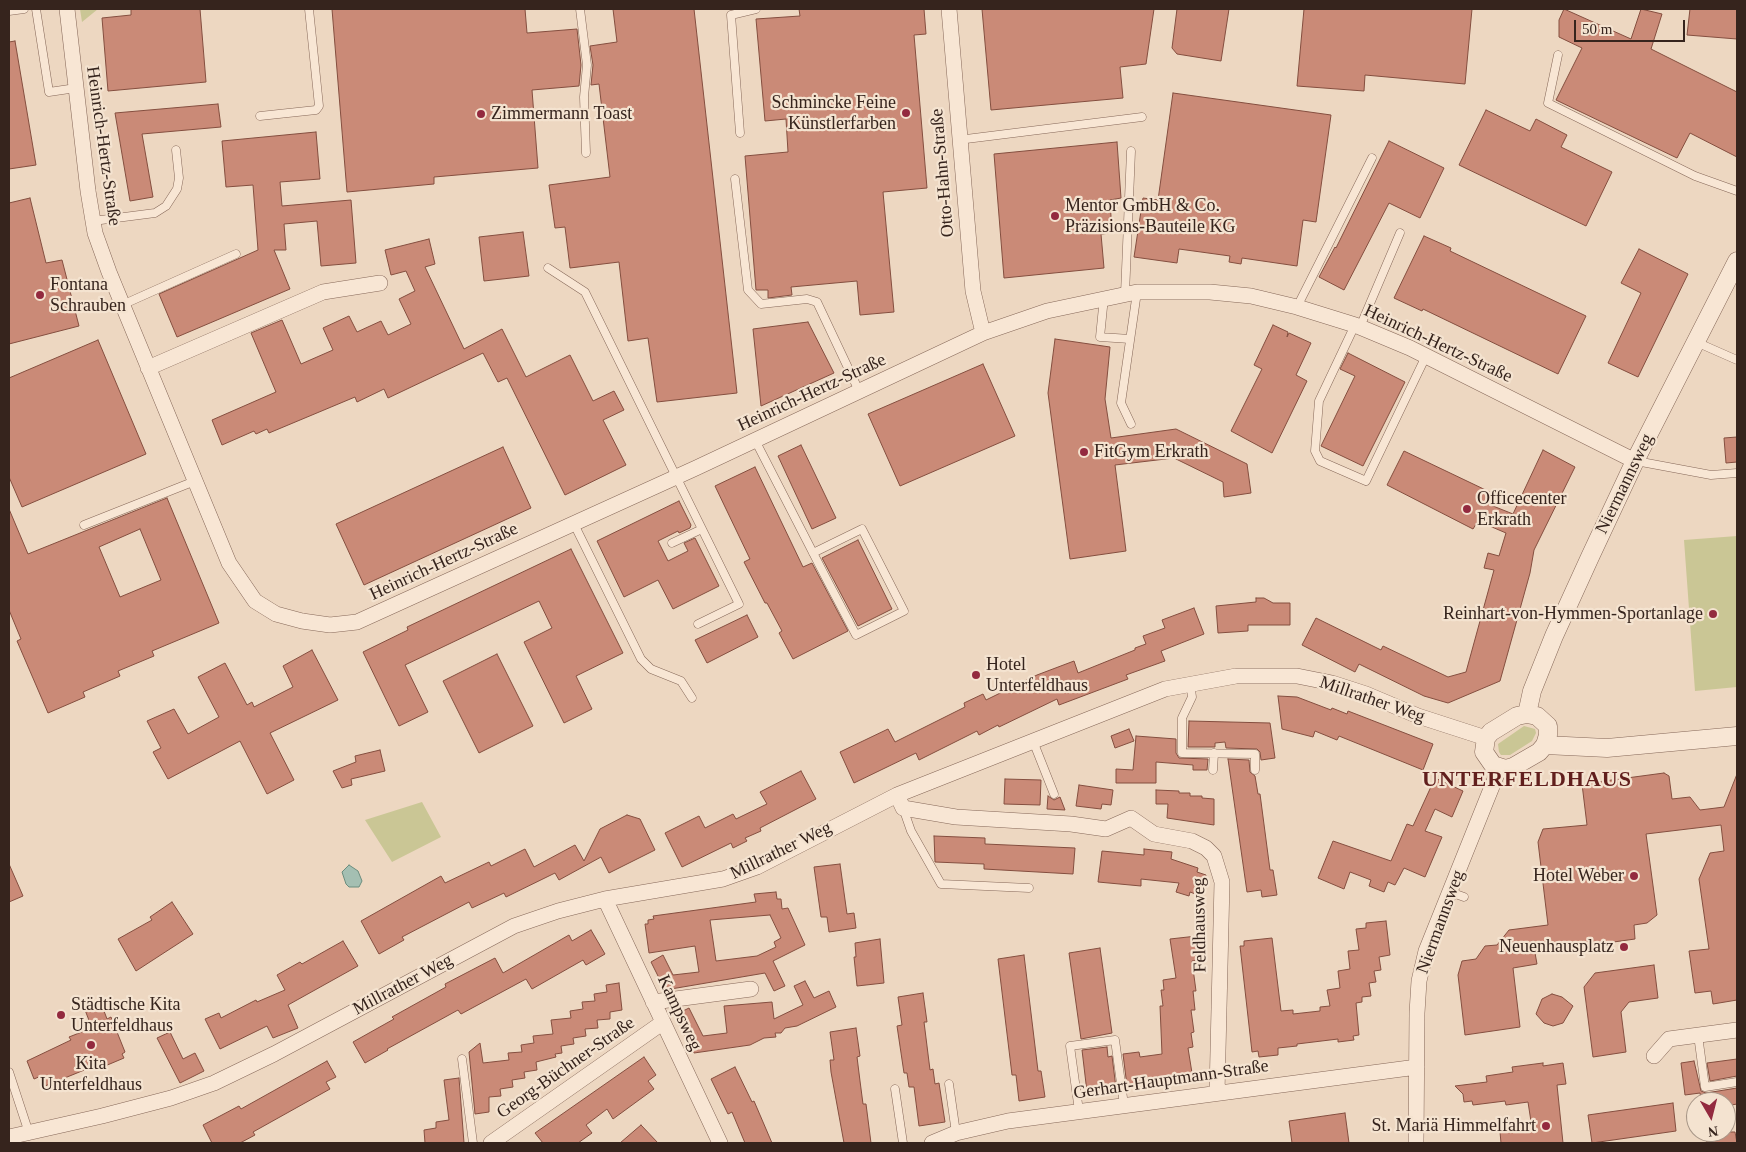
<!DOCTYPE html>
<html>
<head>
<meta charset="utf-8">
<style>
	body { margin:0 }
	#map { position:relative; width:1746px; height:1152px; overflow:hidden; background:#edd7c1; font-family:"Times New Roman",serif }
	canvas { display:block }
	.frame { position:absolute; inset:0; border:10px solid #36241d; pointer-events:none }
	.north { position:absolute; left:1686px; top:1092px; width:50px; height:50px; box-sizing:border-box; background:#f4e3d0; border:1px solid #a89788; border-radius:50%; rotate:172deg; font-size:14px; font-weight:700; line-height:20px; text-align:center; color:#36241d }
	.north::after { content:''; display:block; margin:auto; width:18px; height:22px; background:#932a3f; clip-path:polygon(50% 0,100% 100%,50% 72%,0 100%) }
	.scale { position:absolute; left:1574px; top:20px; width:111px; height:22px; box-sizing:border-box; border:2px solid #36241d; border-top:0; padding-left:6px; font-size:15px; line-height:18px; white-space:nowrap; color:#36241d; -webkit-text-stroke:4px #f4e3d0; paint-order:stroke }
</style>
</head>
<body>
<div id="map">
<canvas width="1746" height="1152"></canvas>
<div class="frame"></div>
<div class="north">N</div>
<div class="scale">50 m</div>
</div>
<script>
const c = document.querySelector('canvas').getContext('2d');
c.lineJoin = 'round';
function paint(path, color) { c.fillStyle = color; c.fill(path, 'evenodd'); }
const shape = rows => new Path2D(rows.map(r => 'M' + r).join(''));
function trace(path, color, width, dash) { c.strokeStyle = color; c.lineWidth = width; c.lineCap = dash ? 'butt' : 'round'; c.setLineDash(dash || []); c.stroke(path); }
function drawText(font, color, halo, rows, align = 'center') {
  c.font = font + ' "Times New Roman",serif'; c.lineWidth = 4.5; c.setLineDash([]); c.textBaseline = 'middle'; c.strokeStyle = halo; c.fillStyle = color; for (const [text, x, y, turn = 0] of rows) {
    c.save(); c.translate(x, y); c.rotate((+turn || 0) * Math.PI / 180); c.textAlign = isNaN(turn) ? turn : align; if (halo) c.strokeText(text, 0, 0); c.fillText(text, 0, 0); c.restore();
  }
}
const green = shape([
	[80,9,98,9,82,22],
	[1737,536,1737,687,1695,691,1684,540],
	[1524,726,1535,729,1536,733,1532,741,1510,755,1501,755,1499,752,1498,744],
	[422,802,441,837,392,862,365,820]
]);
const water = shape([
	[349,865,358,871,362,881,359,887,349,887,346,884,342,872,349,865]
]);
const building = shape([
	[131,9,200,9,206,82,108,91,102,18,131,15,131,9],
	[332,9,525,9,527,33,577,29,581,65,579,86,532,90,538,168,434,177,434,184,347,192,332,9],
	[613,9,694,9,737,393,657,402,648,338,628,341,619,262,570,268,565,227,555,228,549,185,610,177,599,84,591,85,593,65,590,46,617,42,613,9],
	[799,9,924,9,926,34,914,35,927,188,883,192,894,312,860,315,857,281,791,287,792,295,768,298,768,290,756,290,745,156,788,152,786,119,765,121,756,19,800,16,799,9],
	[982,9,1154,9,1146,64,1120,67,1123,98,991,110,982,9],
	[1177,9,1229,9,1221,61,1177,54,1172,48,1177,9],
	[1304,9,1472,9,1465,84,1365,75,1364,91,1297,86,1304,9],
	[1564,9,1631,39,1641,9,1662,14,1651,49,1737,92,1737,157,1690,133,1677,158,1556,100,1582,48,1559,37,1559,20,1564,9],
	[1690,9,1737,9,1737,39,1687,35,1690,9],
	[15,41,36,165,9,169,9,42,15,41],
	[1173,93,1331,115,1316,222,1303,220,1297,266,1242,258,1241,264,1229,262,1230,256,1179,249,1177,263,1134,257,1143,198,1158,200,1173,93],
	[218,104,221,127,142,134,153,197,130,201,115,113,218,104],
	[1486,110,1530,131,1536,119,1567,135,1561,147,1612,172,1586,226,1459,165,1486,110],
	[316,132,320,179,280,182,282,206,351,200,356,263,321,266,317,221,284,224,286,250,274,250,290,289,177,337,159,294,258,250,253,185,226,187,222,141,316,132],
	[1389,141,1444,168,1420,218,1389,203,1344,290,1319,277,1335,247,1336,248,1389,141],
	[1117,142,1121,198,1110,200,1112,233,1101,234,1104,268,1004,278,994,154,1117,142],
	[30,198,46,263,62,260,79,326,9,344,9,203,30,198],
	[523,232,529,276,484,281,479,237,523,232],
	[1424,236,1451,248,1450,251,1586,316,1558,374,1423,309,1422,311,1394,298,1424,236],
	[429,239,435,264,425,267,464,349,502,329,526,377,570,355,593,401,614,391,624,410,603,420,626,465,565,495,507,378,498,382,483,353,388,398,384,389,357,402,355,397,269,433,267,429,256,434,254,431,222,445,212,420,276,392,251,333,282,320,301,364,333,350,323,328,349,316,357,332,381,321,388,335,411,324,399,299,415,291,406,271,391,275,385,250,429,239],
	[1639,249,1688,274,1638,377,1608,363,1641,293,1621,283,1639,249],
	[808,322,834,373,761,406,753,329,808,322],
	[1273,325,1288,332,1287,337,1289,333,1311,343,1296,375,1307,381,1272,453,1231,431,1262,369,1254,365,1273,325],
	[1055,339,1110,347,1105,399,1111,438,1176,429,1247,464,1251,493,1224,497,1223,482,1174,458,1115,465,1126,551,1070,559,1048,393,1055,339],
	[98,340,146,454,22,507,9,477,9,378,98,340],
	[1348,353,1405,382,1363,466,1321,446,1355,376,1340,369,1348,353],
	[983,364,1015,436,900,486,868,414,983,364],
	[1737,437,1737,462,1726,463,1724,438,1737,437],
	[801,445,836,518,812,529,778,456,801,445],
	[503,447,531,508,364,585,336,524,503,447],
	[1543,450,1575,467,1534,550,1530,573,1500,681,1448,703,1424,696,1359,664,1355,672,1302,645,1316,618,1381,650,1383,646,1448,677,1466,672,1494,570,1484,568,1488,553,1499,556,1506,533,1478,521,1473,529,1387,485,1404,451,1492,493,1488,504,1513,514,1543,450],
	[755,467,803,567,812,563,848,631,793,659,779,633,782,631,767,603,765,603,744,562,750,559,715,486,755,467],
	[167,498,219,623,152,651,154,656,118,671,120,676,83,692,85,697,48,713,17,641,21,639,9,610,9,509,28,554,167,498],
	[140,529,161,580,120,597,99,547,140,529],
	[679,501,691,525,690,528,679,533,678,531,658,541,668,561,688,551,684,543,695,538,719,586,673,609,658,580,624,597,597,541,679,501],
	[858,540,892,609,858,626,822,558,858,540],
	[571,549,623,653,576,676,592,709,564,723,524,642,552,628,539,601,405,665,428,712,399,726,363,652,408,630,407,627,571,549],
	[1256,598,1264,598,1273,603,1290,603,1290,625,1248,625,1248,631,1218,633,1216,606,1256,602,1256,598],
	[1194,608,1204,634,1161,651,1165,661,1126,675,1128,679,1059,705,1057,699,999,727,998,725,979,735,977,731,919,760,916,753,854,783,840,752,888,729,895,742,965,707,964,703,983,694,986,700,1037,675,1074,661,1078,673,1135,650,1135,648,1146,644,1143,636,1165,628,1162,620,1194,608],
	[747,615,758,637,707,663,695,640,747,615],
	[312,650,338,700,270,733,294,780,267,794,240,741,168,779,153,752,161,748,147,721,174,709,188,734,219,717,198,677,225,663,247,705,252,702,254,707,293,687,283,666,312,650],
	[497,654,533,726,479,753,443,681,497,654],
	[1278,696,1297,697,1331,710,1332,708,1347,714,1348,711,1433,744,1423,770,1339,736,1337,740,1315,731,1313,737,1282,729,1278,696],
	[1189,721,1270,723,1275,758,1261,760,1260,752,1257,749,1226,748,1225,742,1215,743,1215,747,1188,747,1189,721],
	[1129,729,1134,741,1115,748,1111,736,1129,729],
	[1136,736,1176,739,1176,753,1179,758,1208,759,1207,770,1193,770,1193,765,1156,762,1156,783,1116,783,1116,769,1133,770,1136,736],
	[380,750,385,771,351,779,352,785,342,788,333,771,356,762,355,756,380,750],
	[1228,759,1249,760,1250,772,1255,776,1258,794,1260,794,1270,870,1273,870,1277,895,1262,897,1261,890,1247,892,1228,759],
	[801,771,816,799,760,828,761,831,745,838,747,841,733,848,731,843,682,867,665,833,699,816,705,828,733,814,736,819,767,804,760,792,801,771],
	[1664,773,1669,776,1672,799,1690,797,1700,810,1724,807,1737,774,1737,1000,1713,1004,1711,991,1695,993,1689,951,1709,949,1699,879,1710,853,1724,851,1721,825,1646,834,1657,915,1647,923,1634,925,1635,939,1535,953,1537,964,1513,968,1520,1027,1465,1035,1458,975,1462,961,1476,959,1485,946,1497,945,1509,930,1548,925,1538,842,1543,829,1587,825,1582,784,1664,773],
	[1435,778,1463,791,1452,817,1435,809,1425,831,1442,837,1425,877,1404,868,1395,885,1388,882,1384,892,1369,886,1371,880,1350,872,1344,889,1318,878,1333,841,1391,861,1407,824,1413,826,1435,778],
	[1005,779,1041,780,1040,805,1004,804,1005,779],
	[1079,785,1113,790,1111,805,1102,804,1101,809,1076,806,1079,785],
	[1156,790,1179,791,1179,793,1190,793,1190,796,1202,796,1202,798,1214,799,1214,825,1167,818,1168,804,1156,804,1156,790],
	[1048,796,1054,800,1060,797,1065,810,1047,809,1048,796],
	[627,815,640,819,655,850,609,873,601,857,559,880,555,873,506,897,504,893,472,908,469,902,402,937,404,940,379,954,361,921,441,876,445,883,489,862,491,866,525,849,534,867,575,845,584,861,600,829,627,815],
	[934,836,985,838,985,844,1075,848,1073,874,984,869,984,864,935,862,934,836],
	[1144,849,1172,852,1171,859,1198,868,1197,872,1206,875,1201,896,1190,892,1189,896,1176,892,1179,883,1141,879,1141,886,1098,882,1102,851,1144,855,1144,849],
	[9,864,23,896,9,902,9,864],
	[840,864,847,914,854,913,856,928,829,932,827,917,821,917,814,867,840,864],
	[776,892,777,899,781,899,782,909,788,908,805,945,773,961,785,986,774,991,765,973,665,990,651,962,663,955,673,975,699,972,695,946,649,953,645,924,648,924,648,920,654,919,653,916,756,902,754,894,776,892],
	[770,915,781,938,774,942,776,947,757,956,716,961,710,920,770,915],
	[172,902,193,934,136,971,118,939,152,920,150,917,172,902],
	[1386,921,1390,955,1379,957,1381,970,1374,971,1376,982,1369,983,1371,996,1362,997,1362,1002,1356,1003,1359,1035,1353,1036,1354,1040,1338,1042,1338,1039,1297,1044,1297,1046,1278,1048,1278,1055,1259,1057,1258,1051,1252,1052,1240,946,1244,946,1244,941,1272,938,1281,1011,1293,1010,1293,1014,1320,1011,1320,1007,1330,1006,1327,990,1340,988,1338,971,1350,969,1348,951,1359,950,1356,929,1366,928,1366,923,1386,921],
	[591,930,605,954,586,965,583,960,532,989,526,979,461,1014,458,1010,387,1049,388,1050,365,1063,353,1042,394,1019,392,1017,446,987,445,984,495,958,503,973,569,935,572,941,591,930],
	[1197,936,1200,960,1192,961,1196,991,1193,991,1195,1010,1191,1010,1194,1032,1191,1033,1193,1047,1188,1048,1192,1073,1143,1079,1144,1084,1127,1086,1123,1054,1139,1052,1140,1057,1162,1054,1160,1006,1163,1006,1161,990,1164,990,1163,980,1176,978,1170,939,1197,936],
	[880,939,884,983,857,986,854,957,856,957,855,943,880,939],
	[343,941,358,966,288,1005,298,1028,273,1038,267,1026,220,1049,205,1019,219,1013,221,1018,256,1000,257,1002,285,990,277,975,300,962,302,964,343,941],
	[1100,948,1112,1033,1081,1039,1069,953,1100,948],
	[1024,955,1038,1071,1041,1071,1045,1097,1019,1101,1016,1075,1012,1075,998,959,1024,955],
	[1654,965,1658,998,1629,1002,1621,1012,1626,1052,1593,1057,1584,987,1595,973,1654,965],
	[805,981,814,998,829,991,836,1007,797,1026,785,1028,781,1033,775,1033,776,1037,764,1038,750,1045,694,1053,675,1015,689,1008,703,1036,727,1033,724,1006,772,1002,774,1019,803,1005,794,986,805,981],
	[619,983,622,1010,610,1012,610,1019,597,1020,598,1028,585,1029,586,1036,573,1038,574,1044,561,1046,562,1053,555,1054,556,1057,536,1062,537,1070,524,1072,525,1078,512,1080,513,1087,500,1089,501,1096,489,1097,489,1112,475,1114,469,1052,480,1043,483,1063,509,1060,508,1053,522,1052,521,1045,534,1043,533,1036,553,1034,551,1020,571,1018,570,1011,583,1009,582,1002,595,1001,594,994,607,992,606,985,619,983],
	[923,993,927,1022,924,1022,930,1070,933,1069,935,1084,939,1083,945,1122,919,1126,914,1087,909,1087,907,1073,904,1073,897,1026,902,1025,898,997,923,993],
	[1552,994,1562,997,1573,1006,1563,1023,1553,1026,1544,1023,1536,1014,1542,999,1552,994],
	[101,1003,107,1019,111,1017,125,1052,122,1054,124,1058,105,1066,104,1062,45,1086,41,1076,34,1079,27,1061,71,1040,69,1037,92,1028,85,1010,101,1003],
	[856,1028,860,1056,857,1057,860,1081,863,1104,866,1104,871,1143,844,1143,831,1072,830,1060,834,1060,830,1032,856,1028],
	[170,1032,183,1059,195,1053,204,1071,180,1083,157,1038,170,1032],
	[1107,1047,1108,1057,1112,1056,1116,1088,1087,1092,1082,1050,1107,1047],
	[644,1057,656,1075,648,1081,654,1089,613,1119,607,1109,586,1125,592,1133,578,1143,543,1143,535,1133,644,1057],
	[1737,1059,1737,1076,1710,1081,1707,1063,1737,1059],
	[327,1061,336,1077,326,1082,330,1089,253,1132,255,1135,240,1143,212,1143,203,1125,239,1106,241,1109,327,1061],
	[1694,1061,1701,1091,1706,1093,1737,1088,1737,1104,1726,1106,1726,1102,1702,1102,1700,1093,1685,1095,1681,1063,1694,1061],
	[1543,1063,1543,1066,1563,1063,1566,1084,1557,1085,1563,1143,1501,1143,1500,1132,1532,1128,1528,1102,1506,1105,1505,1101,1473,1105,1472,1101,1464,1102,1463,1094,1455,1086,1487,1082,1486,1076,1513,1072,1512,1067,1543,1063],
	[735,1067,752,1102,754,1101,772,1143,745,1143,732,1112,728,1114,711,1079,735,1067],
	[459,1078,464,1143,425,1143,424,1130,436,1128,436,1122,449,1120,444,1080,459,1078],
	[1673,1103,1676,1131,1592,1143,1588,1115,1673,1103],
	[1345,1113,1349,1143,1292,1143,1289,1121,1345,1113],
	[641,1125,658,1143,620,1143,641,1125],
	[1706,1132,1735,1132,1737,1143,1707,1143,1706,1132]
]);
const service = shape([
	[36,9,49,92,76,88],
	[580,9,587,65,584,97,586,153],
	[9,11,24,9],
	[1558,55,1548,103,1695,176,1737,191],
	[260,116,316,110,319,106,309,9],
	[740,133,731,15,756,9],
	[958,140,1142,117],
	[735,179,748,290,761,304,807,299,817,302,859,391],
	[93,221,155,213,166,206,177,189,179,178,176,150],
	[548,268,585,292,739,604,698,624],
	[1125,294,1131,151],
	[1104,297,1100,337,1130,339],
	[122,305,236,254],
	[1297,307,1372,158],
	[1355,325,1319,401,1315,451,1320,461,1366,481,1426,356],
	[1360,327,1400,233],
	[1696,342,1737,360],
	[1131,424,1121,403,1137,292],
	[755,440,826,578,856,635,904,611,862,529,813,553],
	[1636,461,1711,475,1737,473],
	[574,524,641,659,651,669,681,681,692,698],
	[84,525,195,481],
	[672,543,702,529],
	[1190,682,1192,697,1182,718,1182,753,1255,754,1255,770],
	[1033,741,1054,794],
	[1213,770,1214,753],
	[903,808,911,831,941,884,1029,888],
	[1450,892,1464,897],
	[1698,1035,1705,1087,1737,1082],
	[462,1059,473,1143],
	[9,1072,29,1133],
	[949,1084,956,1133],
	[895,1089,903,1143],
	[1079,1111,1070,1046,1115,1040,1124,1105]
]);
const minor = shape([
	[67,9,88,191,95,233,109,272,229,563,255,601,276,614,302,621,330,625,357,622,696,468,983,333,1047,311,1137,292,1210,292,1251,296,1297,307,1355,325,1410,348,1635,461],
	[949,9,973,291,983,333],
	[148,368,323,292,380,283],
	[897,795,903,808,956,817,1071,824,1106,829,1131,818,1154,834,1192,841,1206,848,1214,856,1222,882,1217,1093],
	[605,899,720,1143],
	[653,1002,751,989],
	[1654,1056,1669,1039,1737,1030],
	[9,1137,102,1116,171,1098,214,1083,274,1054,514,926,558,911,605,899,723,879,757,867,897,795,1165,689,1236,676,1297,676,1332,683,1366,694,1418,716,1486,738],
	[491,1143,662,1023],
	[932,1143,956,1133,1008,1121,1417,1067],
	[1416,1143,1417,1013,1419,981,1426,951,1499,769]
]);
const tertiary = shape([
	[1527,714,1532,691,1554,636,1590,557,1635,461,1737,261],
	[1527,714,1537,716,1548,726,1548,735,1545,745,1539,752,1513,767,1506,769,1493,765,1484,752,1486,738,1491,732,1517,716,1527,714],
	[1545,745,1607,748,1737,736]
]);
const markers = [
	[906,113,5,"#932a3f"],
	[481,114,5,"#932a3f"],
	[1055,216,5,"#932a3f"],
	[40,295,5,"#932a3f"],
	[1084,452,5,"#932a3f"],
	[1467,509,5,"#932a3f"],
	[1713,614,5,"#932a3f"],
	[976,675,5,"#932a3f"],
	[1634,876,5,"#932a3f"],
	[1624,947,5,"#932a3f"],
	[61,1015,5,"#932a3f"],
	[91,1045,5,"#932a3f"],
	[1546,1126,5,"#932a3f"]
];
const poiNames = [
	["Schmincke Feine",896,103,"right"],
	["Künstlerfarben",896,124,"right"],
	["Zimmermann Toast",491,114],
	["Mentor GmbH & Co.",1065,206],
	["Präzisions-Bauteile KG",1065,227],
	["Fontana",50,285],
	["Schrauben",50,306],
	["FitGym Erkrath",1094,452],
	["Officecenter",1477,499],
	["Erkrath",1477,520],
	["Reinhart-von-Hymmen-Sportanlage",1703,614,"right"],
	["Hotel",986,665],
	["Unterfeldhaus",986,686],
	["Hotel Weber",1624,876,"right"],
	["Neuenhausplatz",1614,947,"right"],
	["Städtische Kita",71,1005],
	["Unterfeldhaus",71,1026],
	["Kita",91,1064,"center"],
	["Unterfeldhaus",91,1085,"center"],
	["St. Mariä Himmelfahrt",1536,1126,"right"]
];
const streetNames = [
	["Heinrich-Hertz-Straße",103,146,82],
	["Otto-Hahn-Straße",943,173,-95],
	["Heinrich-Hertz-Straße",1438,344,25],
	["Heinrich-Hertz-Straße",812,393,-25],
	["Niermannsweg",1625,484,-64],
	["Heinrich-Hertz-Straße",444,562,-25],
	["Millrather Weg",1372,700,19],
	["Millrather Weg",781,851,-26],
	["Niermannsweg",1441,922,-70],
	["Feldhausweg",1200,925,-91],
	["Millrather Weg",403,985,-28],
	["Kampsweg",679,1013,65],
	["Georg-Büchner-Straße",566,1068,-35],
	["Gerhart-Hauptmann-Straße",1171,1080,-8]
];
const districtNames = [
	["UNTERFELDHAUS",1527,780]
];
paint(green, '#cac695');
paint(water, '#a4bfb2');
trace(water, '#6b8d7e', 1);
paint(building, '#ca8a77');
trace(building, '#844e3f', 1);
trace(service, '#866859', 9);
trace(minor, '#866859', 16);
trace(tertiary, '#866859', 19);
trace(service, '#f8e6d4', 8);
trace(minor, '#f8e6d4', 15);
trace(tertiary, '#f8e6d4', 18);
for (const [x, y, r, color] of markers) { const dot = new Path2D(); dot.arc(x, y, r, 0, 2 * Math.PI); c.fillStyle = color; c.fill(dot); trace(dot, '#f4e3d0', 2); }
drawText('18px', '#36241d', '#f4e3d0', poiNames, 'left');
drawText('18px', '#36241d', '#f4e3d0', streetNames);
c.letterSpacing = '1px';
drawText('bold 22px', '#611f1d', '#f4e3d0', districtNames);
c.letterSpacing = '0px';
</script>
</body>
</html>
